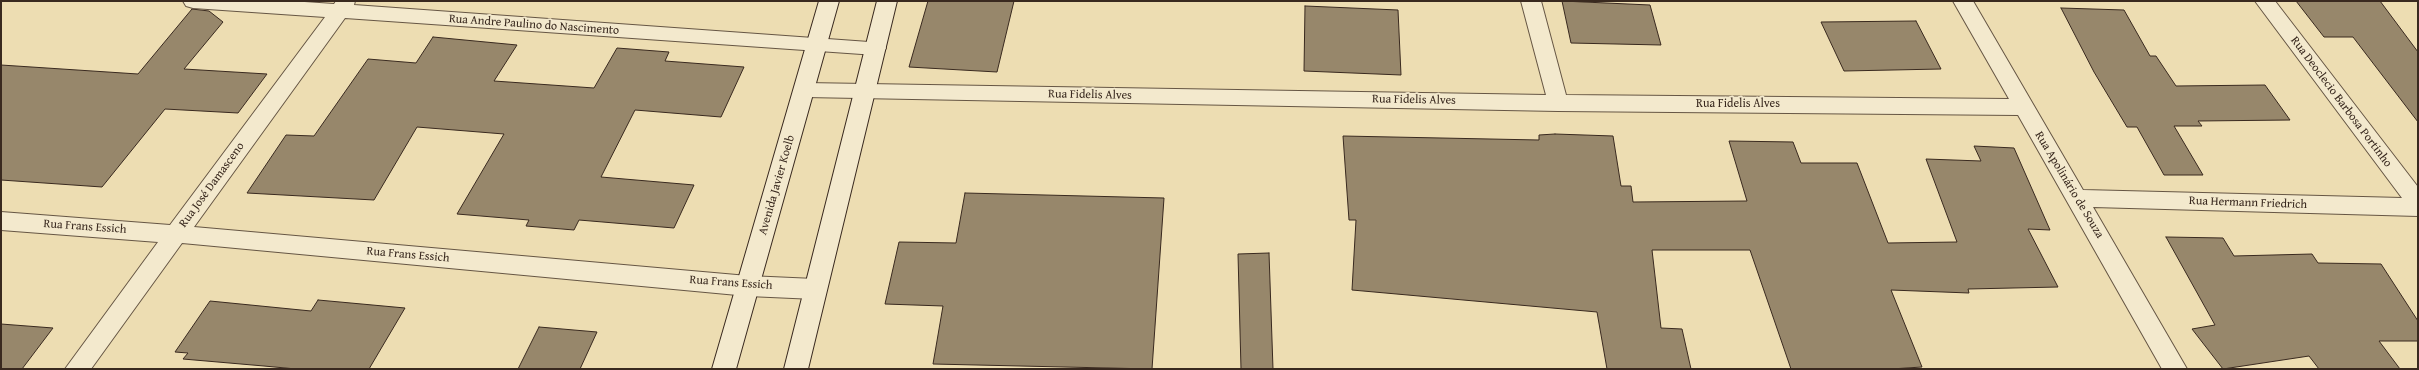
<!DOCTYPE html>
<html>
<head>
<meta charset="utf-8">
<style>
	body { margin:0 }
	#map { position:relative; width:2419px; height:370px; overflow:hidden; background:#edddb2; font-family:"Gentium Book Plus",serif }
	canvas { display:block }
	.frame { position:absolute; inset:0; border:2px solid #39291f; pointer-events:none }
</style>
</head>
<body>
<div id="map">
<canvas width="2419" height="370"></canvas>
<div class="frame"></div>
</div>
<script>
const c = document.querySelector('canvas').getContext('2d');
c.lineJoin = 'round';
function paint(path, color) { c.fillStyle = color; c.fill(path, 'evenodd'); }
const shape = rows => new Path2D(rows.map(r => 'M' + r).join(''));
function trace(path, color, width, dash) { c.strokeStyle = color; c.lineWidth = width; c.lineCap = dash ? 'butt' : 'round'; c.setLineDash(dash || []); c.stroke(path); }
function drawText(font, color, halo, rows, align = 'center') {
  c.font = font + ' "Gentium Book Plus",serif'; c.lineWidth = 3.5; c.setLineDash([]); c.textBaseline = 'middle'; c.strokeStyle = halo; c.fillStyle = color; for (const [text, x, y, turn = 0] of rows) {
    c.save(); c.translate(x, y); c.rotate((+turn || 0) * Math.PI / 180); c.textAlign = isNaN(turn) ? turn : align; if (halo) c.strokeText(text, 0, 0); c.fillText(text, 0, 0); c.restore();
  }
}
const building = shape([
	[928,1,1014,1,997,72,909,67,928,1],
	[1562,1,1650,5,1661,45,1571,43,1562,1],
	[2296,1,2380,1,2418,52,2418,122,2353,37,2324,37,2296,1],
	[1305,6,1398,10,1401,75,1304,71,1305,6],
	[2061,8,2124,10,2150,56,2156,56,2176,86,2265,85,2290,120,2198,121,2202,126,2174,126,2203,175,2164,175,2137,127,2127,127,2094,72,2061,8],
	[192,9,209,11,223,22,184,69,267,74,238,113,165,109,102,187,1,180,1,65,138,74,192,9],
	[1916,21,1941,69,1844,71,1821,22,1916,21],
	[433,37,517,45,494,81,594,88,617,48,669,52,665,61,744,67,721,117,635,110,601,177,694,185,674,228,579,220,574,230,526,226,529,220,457,214,504,134,417,127,374,200,247,193,286,135,314,136,368,59,416,63,433,37],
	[1555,134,1613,136,1621,186,1631,186,1633,202,1747,201,1729,141,1793,142,1801,163,1857,163,1888,243,1957,242,1926,159,1981,161,1974,146,2014,148,2050,230,2028,229,2058,287,1968,289,1969,293,1891,290,1922,367,1891,369,1791,369,1750,250,1652,250,1661,328,1682,329,1691,369,1607,369,1597,312,1352,290,1356,220,1349,220,1343,136,1539,140,1539,135,1555,134],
	[965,193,1164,198,1152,369,933,364,943,306,885,304,899,242,956,243,965,193],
	[2166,237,2223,238,2234,256,2312,254,2318,263,2381,264,2418,321,2418,341,2379,341,2400,369,2319,369,2309,356,2223,369,2192,329,2215,325,2166,237],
	[1269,253,1273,369,1241,369,1238,254,1269,253],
	[318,300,405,308,369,369,296,369,264,366,183,359,188,353,175,352,210,301,311,311,318,300],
	[1,324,53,328,22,369,1,369,1,324],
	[539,327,597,332,580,369,518,369,539,327]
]);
const street = shape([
	[183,1,290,1,334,4,336,1,355,1,354,5,883,43,886,48,883,53,876,55,345,18,194,227,748,276,815,279,823,282,827,289,823,296,815,299,748,296,182,243,91,369,65,369,158,242,1,230,1,212,170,225,325,17,193,8,186,6,183,1],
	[1521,1,1541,1,1566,95,2009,99,1953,1,1973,1,2083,190,2402,198,2255,1,2275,1,2418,187,2418,216,2093,207,2187,369,2162,369,2018,115,1558,111,805,97,798,95,795,90,798,85,805,83,1546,95,1521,1]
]);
const secondary = shape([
	[819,1,839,1,736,369,712,369,819,1],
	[877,1,897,1,808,369,784,369,877,1]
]);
const streetNames = [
	["Rua Andre Paulino do Nascimento",534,25,4],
	["Rua Fidelis Alves",1090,95,1],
	["Rua Fidelis Alves",1414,100,1],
	["Rua Deoclecio Barbosa Portinho",2341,102,53],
	["Rua Fidelis Alves",1738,104],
	["Rua José Damasceno",212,185,-54],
	["Avenida Javier Koelb",777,185,-74],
	["Rua Apolinário de Souza",2069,185,59],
	["Rua Hermann Friedrich",2248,203,2],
	["Rua Frans Essich",85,227,4],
	["Rua Frans Essich",408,255,5],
	["Rua Frans Essich",731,283,4]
];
paint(building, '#97876b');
trace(building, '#39291f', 1);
trace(street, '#665644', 2);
trace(secondary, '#39291f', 2);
paint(street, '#f3e9cd');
paint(secondary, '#f3e9cd');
drawText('12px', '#39291f', '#f3e9cd', streetNames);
</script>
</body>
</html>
